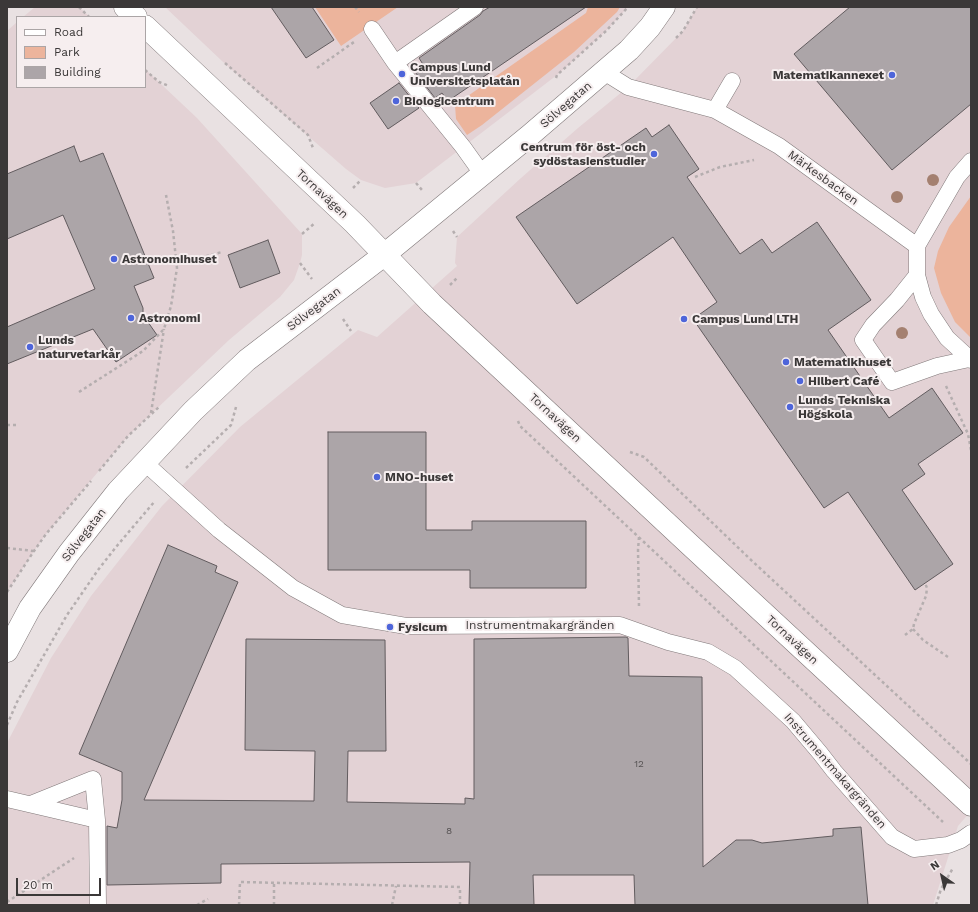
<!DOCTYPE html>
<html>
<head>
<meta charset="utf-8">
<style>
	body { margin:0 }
	#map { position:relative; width:978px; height:912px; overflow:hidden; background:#e9e1e2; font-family:"Work Sans",sans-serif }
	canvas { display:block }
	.frame { position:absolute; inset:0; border:8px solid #3b3838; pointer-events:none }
	.legend { position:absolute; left:16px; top:16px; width:130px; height:72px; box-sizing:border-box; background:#f6eeef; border:1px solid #aba5a6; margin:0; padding:5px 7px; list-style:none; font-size:12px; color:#3b3838 }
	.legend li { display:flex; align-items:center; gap:8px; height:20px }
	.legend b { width:20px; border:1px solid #aba5a6 }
	.north { position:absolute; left:922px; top:856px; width:40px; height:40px; -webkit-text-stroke:3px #f6eeef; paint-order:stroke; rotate:326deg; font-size:11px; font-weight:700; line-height:16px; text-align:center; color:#3b3838 }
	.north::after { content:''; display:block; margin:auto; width:14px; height:18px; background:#3b3838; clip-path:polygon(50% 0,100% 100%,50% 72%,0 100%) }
	.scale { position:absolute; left:16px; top:878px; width:85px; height:18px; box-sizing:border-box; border:2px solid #3b3838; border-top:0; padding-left:5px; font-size:12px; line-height:14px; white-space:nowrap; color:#3b3838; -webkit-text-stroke:3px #f6eeef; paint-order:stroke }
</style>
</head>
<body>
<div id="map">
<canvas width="978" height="912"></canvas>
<div class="frame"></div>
<ul class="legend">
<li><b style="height:5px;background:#fff"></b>Road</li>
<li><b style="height:11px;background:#ecb49c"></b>Park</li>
<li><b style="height:11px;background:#aca5a8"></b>Building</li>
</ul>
<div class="north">N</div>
<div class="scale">20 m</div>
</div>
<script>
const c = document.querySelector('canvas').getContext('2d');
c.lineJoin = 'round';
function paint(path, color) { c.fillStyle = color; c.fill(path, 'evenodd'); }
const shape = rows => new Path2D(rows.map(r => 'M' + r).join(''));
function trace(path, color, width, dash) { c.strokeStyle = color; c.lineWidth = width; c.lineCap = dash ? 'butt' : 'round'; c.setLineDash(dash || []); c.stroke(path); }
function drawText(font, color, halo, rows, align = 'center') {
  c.font = font + ' "Work Sans",sans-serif'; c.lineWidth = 4; c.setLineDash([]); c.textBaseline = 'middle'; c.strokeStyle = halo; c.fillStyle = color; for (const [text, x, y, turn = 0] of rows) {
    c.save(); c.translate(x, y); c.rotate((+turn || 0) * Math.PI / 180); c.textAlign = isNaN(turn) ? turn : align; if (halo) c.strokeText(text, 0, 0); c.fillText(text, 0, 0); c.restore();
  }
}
const built = shape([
	[35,7,79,7,90,17,23,17],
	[165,7,628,7,606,31,557,75,416,183,385,188,361,180,346,169,222,61],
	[697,7,971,7,971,811,958,826,933,905,7,905,7,743,51,658,91,596,162,506,240,427,358,330,377,337,457,266,455,263,457,237,521,178,578,128,628,87,683,31],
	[17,22,17,87,145,87,145,69,197,118,302,234,302,255,300,263,294,280,280,297,229,340,128,436,46,534,34,551,7,592,7,31]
]);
const green = shape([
	[315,7,398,7,341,46],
	[588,7,620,7,617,12,574,52,482,125,467,135,456,119,455,105,586,13],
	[971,196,971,338,955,322,941,293,934,268,938,251,949,227]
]);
const building = shape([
	[271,7,312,7,334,40,306,58,271,7],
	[490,7,586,7,448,101,442,93,435,98,415,72,424,66,419,58,480,15,483,11,490,7],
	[850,7,971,7,971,104,892,170,794,54,850,7],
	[399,83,419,108,388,129,370,103,399,83],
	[669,125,699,169,687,177,740,254,762,239,772,253,817,222,871,300,828,330,889,418,932,388,963,433,918,464,925,474,902,490,953,564,915,590,848,492,824,508,693,319,717,302,673,237,577,304,516,217,646,128,652,137,669,125],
	[74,146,80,162,103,153,154,278,134,286,143,308,143,315,157,335,116,362,93,329,7,364,7,327,95,289,63,215,7,239,7,174,74,146],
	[268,240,280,273,240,288,228,255,268,240],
	[328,432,426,432,426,530,472,530,472,521,586,521,586,588,470,588,470,570,328,570,328,432],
	[168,545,217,566,215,572,238,582,144,800,314,801,315,751,245,750,246,639,385,640,386,751,348,751,347,802,465,804,465,798,474,799,474,639,626,637,628,638,629,676,702,677,703,867,736,840,752,840,762,843,833,836,833,829,861,827,868,905,635,905,634,875,533,875,534,905,469,905,470,862,221,864,221,883,107,885,107,826,117,828,122,800,122,772,79,754,168,545]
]);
const path = shape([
	[79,7,89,17],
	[355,7,359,12],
	[676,38,683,31,697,7],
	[225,63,308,135,313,148],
	[317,68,354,42],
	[145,70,159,82,169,86],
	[556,78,557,75,606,31,628,7],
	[695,177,720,167,754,160],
	[416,183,422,190],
	[353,188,361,180],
	[453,231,457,237],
	[302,234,315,223],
	[300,263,312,279],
	[177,264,222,252],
	[450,285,457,278],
	[343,319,351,331],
	[946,386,968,434,971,450],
	[79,392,143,351,164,329,171,306,177,268,173,231,166,195],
	[151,413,164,329],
	[518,421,520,426,943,822],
	[7,425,16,425],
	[630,452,644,457,750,559,971,764],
	[186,468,231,425,236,407],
	[99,471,128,436,160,406],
	[639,537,638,550,639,607],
	[7,548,34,551],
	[7,592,34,551,46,534,91,481],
	[913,629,923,640,948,657],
	[905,635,913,629,914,624,926,596,927,588,925,583],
	[7,725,17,702,67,615,98,570,116,547,155,501],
	[7,902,74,858],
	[197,905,208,899],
	[239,905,240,882,460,887,460,905],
	[274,905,274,883],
	[392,905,396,886],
	[936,905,941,889,953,868]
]);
const service = shape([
	[372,29,395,63,475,7],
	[395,63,463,147,483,175],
	[604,72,628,87,715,110,779,146,917,246],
	[715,110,732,81],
	[917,246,917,275,923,297,931,314,947,338,971,360],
	[917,246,957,177,971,161],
	[917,275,897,300,873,325,863,340,892,382,937,366,969,359],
	[145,463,219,530,293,588,342,615,406,626,620,625,668,642,708,652,735,668,793,721,820,753,834,771,892,837,914,849,948,845,961,840,971,833],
	[7,799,97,820,98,905],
	[31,804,93,779,97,820]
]);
const minor = shape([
	[7,651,30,608,69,553,118,491,193,411,247,360,384,255,529,136,629,50,650,27,664,7]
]);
const secondary = shape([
	[125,7,136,17],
	[145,26,355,224,432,304,688,543,971,805]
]);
const trees = [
	[933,180],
	[897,197],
	[902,333]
];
const markers = [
	[402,74,4,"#4e65da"],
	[892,75,4,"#4e65da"],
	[396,101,4,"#4e65da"],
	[654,154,4,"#4e65da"],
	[114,259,4,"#4e65da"],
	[131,318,4,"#4e65da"],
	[684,319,4,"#4e65da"],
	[30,347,4,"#4e65da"],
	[786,362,4,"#4e65da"],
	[800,381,4,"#4e65da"],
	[790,407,4,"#4e65da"],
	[377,477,4,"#4e65da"],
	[390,627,4,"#4e65da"]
];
const numberNames = [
	["12",639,764],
	["8",449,831]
];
const poiNames = [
	["Campus Lund",410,67],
	["Universitetsplatån",410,81],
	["Matematikannexet",884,75,"right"],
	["Biologicentrum",404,101],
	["Centrum för öst- och",646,147,"right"],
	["sydöstasienstudier",646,161,"right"],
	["Astronomihuset",122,259],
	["Astronomi",139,318],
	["Campus Lund LTH",692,319],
	["Lunds",38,340],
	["naturvetarkår",38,354],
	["Matematikhuset",794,362],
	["Hilbert Café",808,381],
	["Lunds Tekniska",798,400],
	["Högskola",798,414],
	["MNO-huset",385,477],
	["Fysicum",398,627]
];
const streetNames = [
	["Sölvegatan",566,105,-41],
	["Märkesbacken",823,178,36],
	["Tornavägen",322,194,43],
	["Sölvegatan",314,309,-37],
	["Tornavägen",555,418,43],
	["Sölvegatan",84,535,-52],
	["Instrumentmakargränden",540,625],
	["Tornavägen",792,640,43],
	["Instrumentmakargränden",835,771,49]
];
paint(built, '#e3d2d5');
paint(green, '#ecb49c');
paint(building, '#aca5a8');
trace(building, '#625c5f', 1);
trace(service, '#81797a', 17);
trace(minor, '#81797a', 23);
trace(secondary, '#81797a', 23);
trace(path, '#b5aeaf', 2.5, [3, 3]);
trace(service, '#fff', 16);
trace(minor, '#fff', 22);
trace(secondary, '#fff', 22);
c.fillStyle = '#a48070';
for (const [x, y] of trees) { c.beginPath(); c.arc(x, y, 6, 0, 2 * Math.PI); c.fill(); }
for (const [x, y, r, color] of markers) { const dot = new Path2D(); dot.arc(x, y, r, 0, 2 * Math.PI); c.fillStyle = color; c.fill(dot); trace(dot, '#f6eeef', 1.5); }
drawText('10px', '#575354', null, numberNames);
drawText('bold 12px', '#3b3838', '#f6eeef', poiNames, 'left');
drawText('12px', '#3b3838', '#f6eeef', streetNames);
</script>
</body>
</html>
